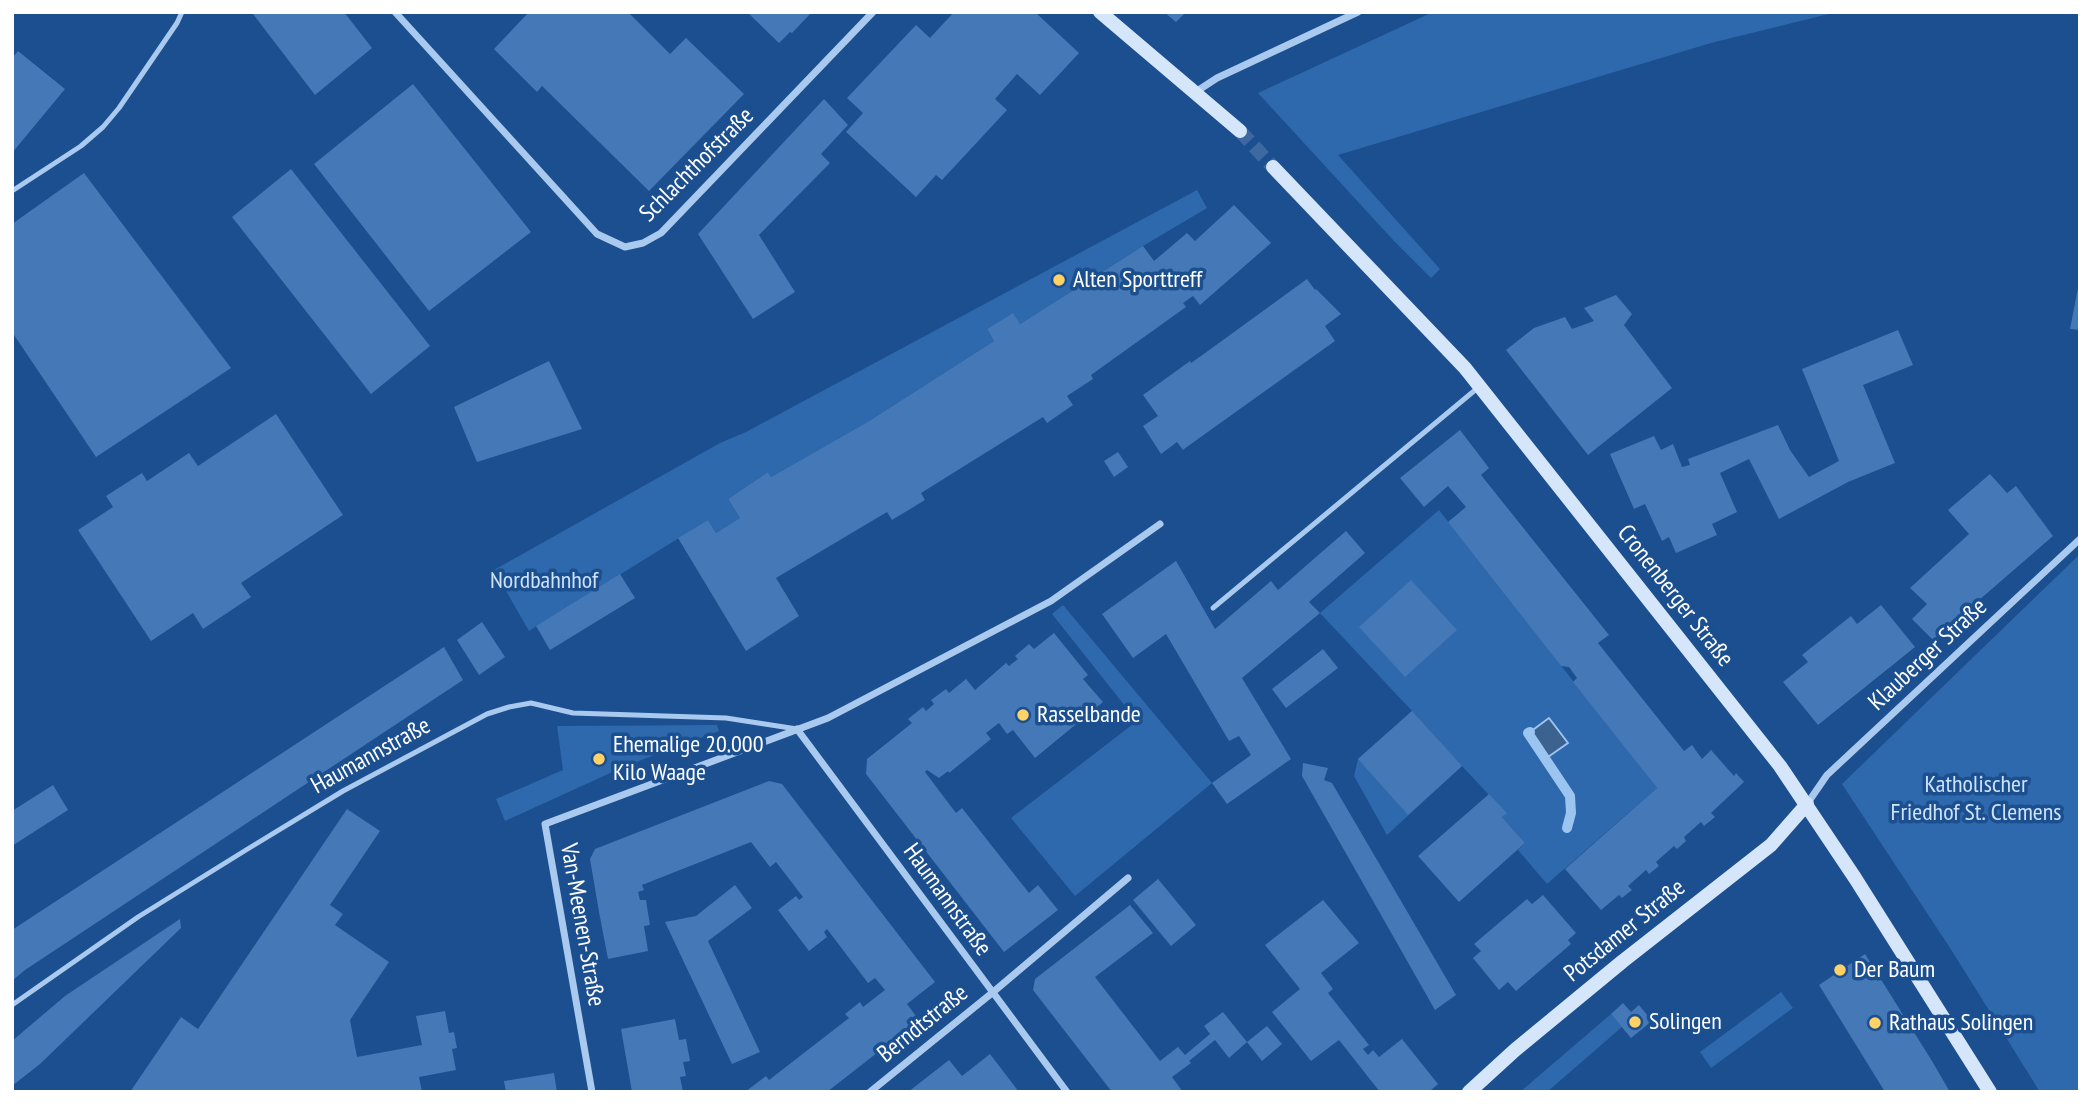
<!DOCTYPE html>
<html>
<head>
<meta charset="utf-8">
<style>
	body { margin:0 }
	#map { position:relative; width:2092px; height:1104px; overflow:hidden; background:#1b4f8f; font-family:"PT Sans Narrow",sans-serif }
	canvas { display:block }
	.frame { position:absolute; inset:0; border:14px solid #fff; pointer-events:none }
</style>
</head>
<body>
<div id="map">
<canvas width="2092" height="1104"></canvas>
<div class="frame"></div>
</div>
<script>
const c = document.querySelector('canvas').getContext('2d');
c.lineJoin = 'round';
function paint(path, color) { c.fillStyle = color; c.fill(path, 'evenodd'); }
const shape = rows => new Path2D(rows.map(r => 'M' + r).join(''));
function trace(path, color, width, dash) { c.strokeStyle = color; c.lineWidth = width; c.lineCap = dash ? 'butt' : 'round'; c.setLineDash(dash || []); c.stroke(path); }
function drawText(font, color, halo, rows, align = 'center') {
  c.font = font + ' "PT Sans Narrow",sans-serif'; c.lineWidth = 7; c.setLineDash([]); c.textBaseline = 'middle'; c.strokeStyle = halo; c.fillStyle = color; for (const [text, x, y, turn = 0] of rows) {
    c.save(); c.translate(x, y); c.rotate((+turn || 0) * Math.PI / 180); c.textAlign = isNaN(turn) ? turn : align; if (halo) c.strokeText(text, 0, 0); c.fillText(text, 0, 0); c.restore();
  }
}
const green = shape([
	[1433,12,1837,12,1711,43,1338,155,1440,269,1431,278,1394,241,1258,93],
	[1197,190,1207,208,1143,246,1020,324,1012,314,987,329,994,341,869,421,771,477,768,472,728,499,740,518,716,533,708,520,529,631,494,570,720,443,746,432],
	[1439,510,1657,788,1547,884,1518,850,1525,843,1502,817,1506,813,1462,766,1387,835,1354,776,1358,759,1412,711,1320,613],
	[2080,554,2080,1092,2040,1092,1952,951,1842,784],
	[1063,605,1212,783,1075,896,1011,818,1137,721,1052,614],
	[717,725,719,731,628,765,505,821,496,799,563,770,557,726],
	[1781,992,1793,1008,1711,1068,1700,1052],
	[1611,1014,1622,1027,1547,1092,1520,1092]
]);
const water = shape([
	[1549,718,1568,743,1548,757,1530,732,1549,718]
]);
const stream = shape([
	[1530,732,1528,733,1570,796,1571,813,1567,828]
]);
const building = shape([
	[256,12,344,12,372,48,315,95,253,14],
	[529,12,628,12,670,54,686,38,744,94,649,191,542,86,537,92,494,49],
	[747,12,812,12,792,33,790,32,779,43],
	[954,12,1035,12,1079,53,1040,95,1017,74,995,99,1007,110,942,180,936,175,916,197,846,132,863,113,847,98,916,25,930,38],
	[1164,12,1186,12,1176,22],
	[18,51,65,89,12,153,12,58],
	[413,84,531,232,429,311,314,164],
	[824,99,848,125,821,154,830,163,759,235,795,292,753,319,698,234],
	[291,169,430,346,371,394,232,217],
	[84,173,231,368,96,457,12,332,12,224],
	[1234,205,1271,243,1200,305,1193,296,1183,303,1186,307,1091,375,1093,379,1067,396,1073,405,1047,423,1043,417,921,493,925,500,892,520,887,512,776,578,799,616,746,651,678,538,708,520,716,533,740,518,728,499,768,472,771,477,869,421,994,341,987,329,1013,313,1020,324,1143,246,1154,261,1187,233,1195,241],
	[1307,279,1315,290,1316,289,1341,314,1325,326,1335,341,1184,449,1183,450,1177,442,1161,454,1143,426,1158,416,1143,395,1190,361,1191,363,1201,356],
	[2078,288,2080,288,2080,330,2070,329],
	[1616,295,1632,314,1624,325,1672,388,1588,455,1506,350,1534,328,1565,317,1572,329,1594,321,1584,308],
	[1898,330,1913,365,1863,385,1895,463,1848,482,1779,519,1749,459,1720,473,1737,512,1712,524,1717,535,1676,553,1669,537,1662,541,1645,504,1634,509,1610,454,1654,436,1661,450,1673,444,1682,467,1690,465,1688,459,1778,425,1790,450,1809,477,1839,461,1802,369],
	[549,361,582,429,477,462,454,407],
	[276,414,343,515,241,583,251,597,203,629,193,613,151,641,78,530,113,507,106,496,142,473,147,481,189,453,198,466],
	[1460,430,1489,468,1481,475,1609,635,1598,643,1684,751,1692,745,1702,759,1711,750,1734,776,1736,773,1744,782,1711,813,1715,817,1704,826,1701,822,1684,837,1686,841,1677,849,1674,846,1656,862,1659,866,1649,874,1646,870,1628,886,1632,890,1622,898,1619,895,1601,910,1565,869,1657,788,1573,682,1577,678,1569,667,1561,666,1448,522,1466,507,1448,486,1424,507,1400,478],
	[1118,452,1128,467,1114,477,1104,461],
	[1990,474,2007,493,2016,486,2053,536,1933,640,1912,619,1927,604,1910,588,1969,534,1948,510],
	[1346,531,1365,553,1309,602,1320,613,1242,678,1291,759,1227,804,1212,783,1251,755,1239,736,1229,741,1166,634,1133,658,1102,614,1176,561,1215,629,1271,581,1278,590],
	[620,574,635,598,550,650,536,626],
	[1411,580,1457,630,1405,677,1359,627],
	[1881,605,1915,647,1818,725,1783,682,1808,662,1802,655,1851,616,1857,624],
	[482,622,505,657,479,675,457,640],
	[1054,633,1088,675,1083,679,1103,702,1035,758,1013,730,1007,734,999,723,986,733,991,739,949,773,948,771,939,778,927,770,925,772,956,813,962,808,1029,893,1038,885,1058,910,1004,952,866,774,867,759,912,723,908,719,923,707,926,711,934,704,931,700,946,689,949,693,966,679,975,690,1006,663,1009,666,1018,659,1015,656,1029,644,1034,649],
	[444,647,463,680,25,970,12,981,12,930],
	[1323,649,1338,668,1286,708,1272,689],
	[1412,711,1462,766,1408,815,1358,759],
	[1303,763,1328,768,1324,780,1332,783,1456,995,1435,1010,1302,776],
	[769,781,782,784,935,982,907,1004,919,1020,827,1092,745,1092,766,1076,769,1080,849,1018,845,1014,860,1002,863,1007,885,990,875,978,868,983,827,929,824,932,827,937,809,951,778,910,796,896,799,900,803,897,776,862,770,867,751,842,642,885,644,890,638,892,640,900,646,900,650,925,644,926,648,951,608,959,599,912,590,859,595,849],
	[53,785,68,810,12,846,12,811],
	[1489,794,1507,813,1502,817,1525,843,1459,902,1418,856],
	[347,809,380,831,330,905,343,914,335,925,389,962,350,1020,357,1057,422,1045,416,1016,445,1011,449,1033,454,1032,457,1048,452,1049,456,1070,419,1077,422,1092,130,1092,181,1017,198,1029],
	[1158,879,1196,925,1171,946,1133,900],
	[735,885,752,908,708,941,760,1052,732,1064,665,922,696,916],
	[1543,895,1576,933,1568,940,1571,944,1516,991,1508,982,1499,990,1473,958,1481,951,1474,944,1527,899,1532,904],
	[1323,900,1359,943,1321,973,1333,989,1328,993,1369,1045,1363,1049,1368,1055,1373,1050,1379,1057,1402,1039,1438,1084,1429,1092,1380,1092,1339,1040,1311,1061,1272,1012,1300,989,1265,945],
	[1130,905,1153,933,1095,977,1160,1061,1178,1047,1185,1055,1210,1034,1204,1026,1223,1012,1247,1042,1229,1058,1215,1040,1189,1061,1191,1063,1172,1077,1183,1092,1112,1092,1033,990,1035,979],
	[180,919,181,928,40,1064,12,1086,12,1041,65,996],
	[1865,954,1932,1061,1950,1092,1885,1092,1819,985],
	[1623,1003,1631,1012,1639,1005,1652,1021,1631,1038,1611,1014],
	[675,1019,679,1040,686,1039,690,1061,683,1062,686,1076,680,1077,683,1092,632,1092,621,1029],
	[1267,1026,1282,1044,1262,1061,1247,1042],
	[990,1054,1019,1092,908,1092,949,1060,962,1076],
	[554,1073,557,1092,506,1092,504,1081]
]);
const secondaryTunnel = shape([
	[1240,131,1273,167]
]);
const lane = shape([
	[12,191,81,146,103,127,119,108,177,23,182,12],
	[1213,608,1480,386],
	[12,1005,138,917,246,850,343,791,487,714,509,707,531,703,573,713,726,718,797,729]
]);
const street = shape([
	[395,12,597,234,625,247,643,243,661,233,873,12],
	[1194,93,1217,78,1358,12],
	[797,729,1067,1092],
	[1807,804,1827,775,2080,539],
	[592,1092,545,824,828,718,1051,601,1160,524],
	[870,1092,992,993,1128,878]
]);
const secondary = shape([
	[1100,12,1240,131],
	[1273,167,1465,368,1780,766,1855,878,1990,1092],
	[1469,1092,1515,1050,1623,961,1771,845,1807,804]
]);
const markers = [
	[1059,280,7,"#ffd166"],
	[1023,715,7,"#ffd166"],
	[599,759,7,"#ffd166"],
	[1840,970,7,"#ffd166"],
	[1635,1022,7,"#ffd166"],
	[1875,1023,7,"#ffd166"]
];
const streetNames = [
	["Schlachthofstraße",697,165,-45],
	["Cronenberger Straße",1675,596,52],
	["Klauberger Straße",1928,655,-43],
	["Haumannstraße",371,756,-29],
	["Haumannstraße",947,900,54],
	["Van-Meenen-Straße",582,925,80],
	["Potsdamer Straße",1625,931,-39],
	["Berndtstraße",923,1024,-39]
];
const poiNames = [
	["Alten Sporttreff",1073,280],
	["Rasselbande",1037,715],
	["Ehemalige 20.000",613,745],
	["Kilo Waage",613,773],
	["Der Baum",1854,970],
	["Solingen",1649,1022],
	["Rathaus Solingen",1889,1023]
];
const parkNames = [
	["Nordbahnhof",544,581],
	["Katholischer",1976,785],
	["Friedhof St. Clemens",1976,813]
];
paint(green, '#2e69ad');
paint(water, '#3c6290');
trace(water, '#9cc4f0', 2);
trace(stream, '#9cc4f0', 10);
paint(building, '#4478b7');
trace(secondaryTunnel, '#3d69a0', 14, [14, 7]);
trace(lane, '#a9c9ee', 5);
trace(street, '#a9c9ee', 7);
trace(secondary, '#d6e6fa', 14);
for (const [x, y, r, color] of markers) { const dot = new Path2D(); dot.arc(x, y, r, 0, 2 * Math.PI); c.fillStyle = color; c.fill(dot); trace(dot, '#1b4f8f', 2.5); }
drawText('24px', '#fff', '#1b4f8f', streetNames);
drawText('24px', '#fff', '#1b4f8f', poiNames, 'left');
drawText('24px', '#cfe3fa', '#1b4f8f', parkNames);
</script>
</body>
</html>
